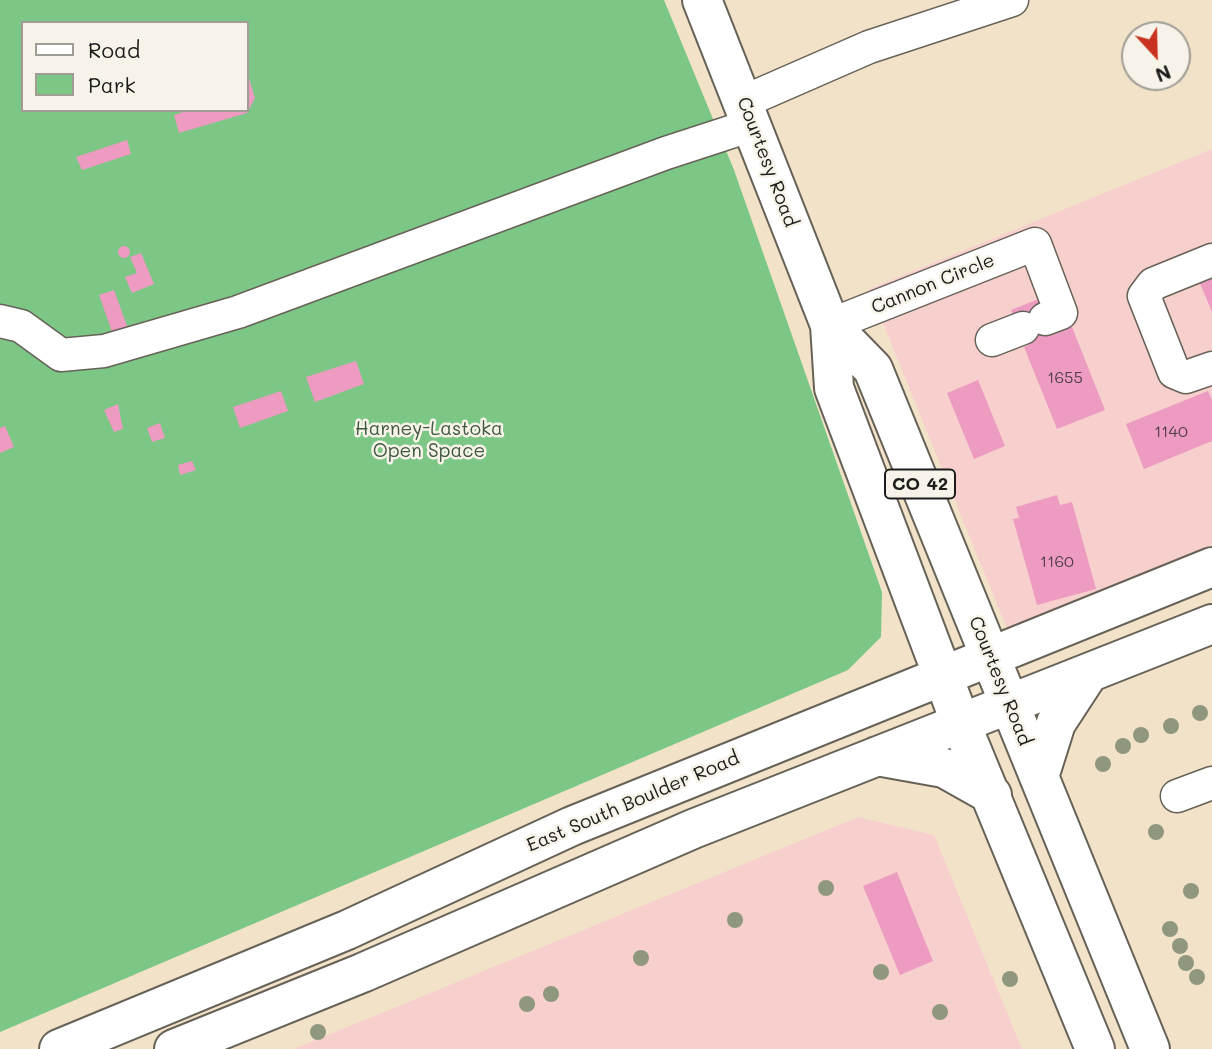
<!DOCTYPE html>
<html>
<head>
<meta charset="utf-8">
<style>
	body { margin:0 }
	#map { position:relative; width:1212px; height:1049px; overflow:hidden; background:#f2e3c8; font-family:Mali,sans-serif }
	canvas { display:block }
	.legend { position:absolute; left:21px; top:21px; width:228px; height:91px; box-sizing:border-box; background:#f7f3e8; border:2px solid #9f9d96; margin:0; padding:9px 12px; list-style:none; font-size:21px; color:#1c1c1c }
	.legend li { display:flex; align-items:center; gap:14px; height:35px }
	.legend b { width:35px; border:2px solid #9f9d96 }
	.north { position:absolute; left:1121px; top:21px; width:70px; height:70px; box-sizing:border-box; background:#f7f3e8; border:2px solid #9f9d96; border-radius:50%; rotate:158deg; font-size:19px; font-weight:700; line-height:28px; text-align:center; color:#1c1c1c }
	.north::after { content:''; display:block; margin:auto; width:24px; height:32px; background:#c8321e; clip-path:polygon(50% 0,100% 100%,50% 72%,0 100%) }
</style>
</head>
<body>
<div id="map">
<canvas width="1212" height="1049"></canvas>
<ul class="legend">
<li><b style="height:9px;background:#fff"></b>Road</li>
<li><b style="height:19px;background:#7cc785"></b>Park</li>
</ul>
<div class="north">N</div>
</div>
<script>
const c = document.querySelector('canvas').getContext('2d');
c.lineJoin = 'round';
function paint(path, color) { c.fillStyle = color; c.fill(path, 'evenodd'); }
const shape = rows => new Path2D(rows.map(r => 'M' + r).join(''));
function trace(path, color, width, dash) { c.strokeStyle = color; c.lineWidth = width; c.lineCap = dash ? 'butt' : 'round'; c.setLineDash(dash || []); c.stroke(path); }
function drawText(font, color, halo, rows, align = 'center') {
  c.font = font + ' Mali,sans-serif'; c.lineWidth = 5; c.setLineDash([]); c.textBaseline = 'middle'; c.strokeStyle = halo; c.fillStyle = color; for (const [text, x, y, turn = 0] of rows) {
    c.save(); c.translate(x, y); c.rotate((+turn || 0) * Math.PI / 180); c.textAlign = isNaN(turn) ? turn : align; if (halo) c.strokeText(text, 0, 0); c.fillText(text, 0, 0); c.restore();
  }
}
const built = shape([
	[1212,149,1212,545,1007,629,869,289],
	[858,817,934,835,1022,1049,294,1049]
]);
const green = shape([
	[0,0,664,0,734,170,882,592,881,637,848,670,0,1032],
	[23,23,247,23,247,110,23,110]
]);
const building = shape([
	[247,72,255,98,247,113,179,133,174,115,189,110,247,110],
	[127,140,131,154,82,170,76,157],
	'118 252a6 6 0 1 1 12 0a6 6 0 1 1-12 0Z',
	[141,253,154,284,132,293,125,277,137,273,130,257],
	[1212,276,1212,312,1199,281],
	[114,290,131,337,116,343,99,295],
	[1041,298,1043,315,1051,336,1072,327,1105,410,1057,429,1024,347,1029,345,1021,323,1017,325,1011,310],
	[356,361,364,384,315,402,306,377],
	[978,380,1005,446,974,459,947,393],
	[281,391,288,411,240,428,233,407],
	[1208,391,1212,400,1212,441,1144,469,1126,424],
	[118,404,123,429,114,432,104,410],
	[160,423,165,438,152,442,147,428],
	[5,426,14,447,0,453,0,428],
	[192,461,196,470,180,475,178,465],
	[1057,495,1060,505,1072,502,1096,589,1037,605,1013,519,1019,518,1016,507],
	[897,872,933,961,900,975,863,886]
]);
const minor = shape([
	[743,102,869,47,1012,0],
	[1212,260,1153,284,1144,296,1174,372,1186,377,1212,368],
	[0,321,21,326,61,355,104,351,238,312,666,153,752,125],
	[830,325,1035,244,1061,313,1045,319],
	[992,340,1023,328],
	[1177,796,1212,783]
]);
const major = shape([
	[702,0,830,325,834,388,961,724,1095,1049],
	[830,325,873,369,1150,1049],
	[877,756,944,768,992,795],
	[1039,777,1056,723,1088,674],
	[59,1049,347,930,572,826,1212,567],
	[174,1049,362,973,693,829,1212,624]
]);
const trees = [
	[1200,713],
	[1171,726],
	[1141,735],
	[1123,746],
	[1103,764],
	[1156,832],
	[826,888],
	[1191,891],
	[735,920],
	[1170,929],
	[1180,946],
	[641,958],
	[1186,963],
	[881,972],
	[1197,977],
	[1010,979],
	[551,994],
	[527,1004],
	[940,1012],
	[318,1032]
];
const numberNames = [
	["1655",1065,378],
	["1140",1171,432],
	["1160",1057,562]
];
const shields = [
	[920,484,70]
];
const shieldNames = [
	["CO 42",920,484]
];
const streetNames = [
	["Courtesy Road",767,162,69],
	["Cannon Circle",933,284,-22],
	["Courtesy Road",1000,681,68],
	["East South Boulder Road",633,802,-23]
];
const parkNames = [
	["Harney-Lastoka",429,429],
	["Open Space",429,451]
];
paint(built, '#f7d0ce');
paint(green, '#7cc785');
paint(building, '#ed9bc1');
trace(minor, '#676258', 35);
trace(major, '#676258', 42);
trace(minor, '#fff', 32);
trace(major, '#fff', 38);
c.fillStyle = '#8f977e';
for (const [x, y] of trees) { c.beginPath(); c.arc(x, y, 8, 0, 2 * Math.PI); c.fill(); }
drawText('16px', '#503c45', null, numberNames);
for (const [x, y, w] of shields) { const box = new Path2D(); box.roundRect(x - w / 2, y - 14.5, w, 29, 5); c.fillStyle = '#f7f3e8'; c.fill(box); trace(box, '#1c1c1c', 2); }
drawText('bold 18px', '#1c1c1c', null, shieldNames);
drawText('19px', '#1c1c1c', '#f7f3e8', streetNames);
drawText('19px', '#3e5841', '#f7f3e8', parkNames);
</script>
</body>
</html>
